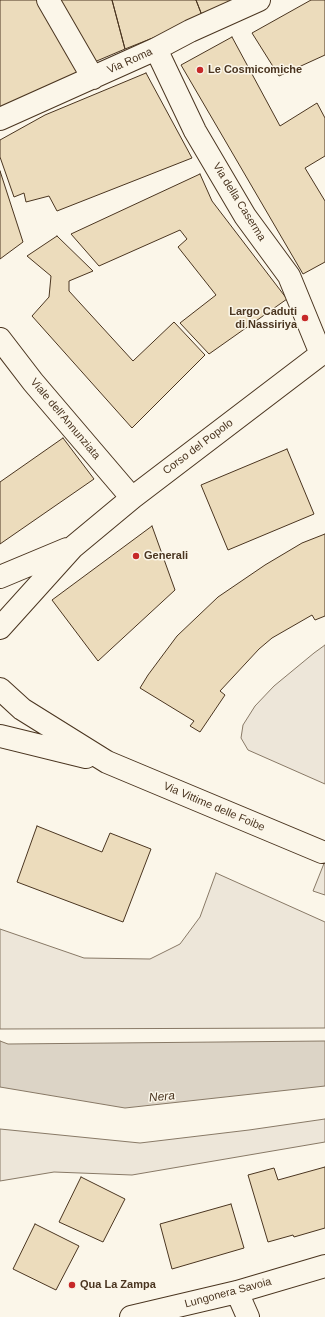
<!DOCTYPE html>
<html>
<head>
<meta charset="utf-8">
<style>
	body { margin:0 }
	canvas { display:block; background:#fbf6e9 }
</style>
</head>
<body>
<canvas width="325" height="1317"></canvas>
<script>
const c = document.querySelector('canvas').getContext('2d');
c.lineJoin = 'round';
function paint(path, color) { c.fillStyle = color; c.fill(path, 'evenodd'); }
const shape = rows => new Path2D(rows.map(r => 'M' + r).join(''));
function trace(path, color, width, dash) { c.strokeStyle = color; c.lineWidth = width; c.lineCap = dash ? 'butt' : 'round'; c.setLineDash(dash || []); c.stroke(path); }
function drawText(font, color, halo, rows, align = 'center') {
  c.font = font + ' Helvetica,sans-serif'; c.lineWidth = 3; c.setLineDash([]); c.textBaseline = 'middle'; c.strokeStyle = halo; c.fillStyle = color; for (const [text, x, y, turn = 0] of rows) {
    c.save(); c.translate(x, y); c.rotate((+turn || 0) * Math.PI / 180); c.textAlign = isNaN(turn) ? turn : align; if (halo) c.strokeText(text, 0, 0); c.fillText(text, 0, 0); c.restore();
  }
}
const green = shape([
	[325,645,325,784,248,750,241,738,243,725,255,706,274,686,314,653,325,645],
	[325,861,325,895,313,891,325,861],
	[216,873,325,922,325,1028,0,1029,0,929,84,958,150,959,180,944,200,917,216,873],
	[325,1119,325,1142,132,1175,54,1172,0,1181,0,1129,140,1143,249,1130,325,1119]
]);
const water = shape([
	[0,1041,8,1044,325,1041,325,1086,125,1108,0,1087,0,1041]
]);
const building = shape([
	[0,0,40,0,84,75,0,113,0,0],
	[57,0,112,0,125,49,92,63,57,0],
	[112,0,196,0,203,18,125,49,112,0],
	[196,0,241,0,203,18,196,0],
	[311,0,325,0,325,55,279,76,252,33,311,0],
	[232,37,280,126,317,103,325,118,325,156,305,168,325,201,325,262,303,274,181,65,232,37],
	[146,73,192,158,57,211,49,196,26,202,24,193,14,197,0,157,0,140,45,115,146,73],
	[0,171,23,242,0,259,0,171],
	[200,174,212,201,287,299,209,354,180,323,216,295,178,247,187,239,180,230,99,266,71,234,200,174],
	[57,236,93,271,69,281,69,291,133,361,174,322,205,355,132,428,32,316,49,297,51,276,27,256,57,236],
	[63,438,94,479,0,544,0,482,63,438],
	[287,449,314,514,228,550,201,485,287,449],
	[152,526,175,590,98,661,52,600,152,526],
	[325,534,325,616,315,620,312,615,272,638,259,649,220,691,225,695,200,732,190,726,194,721,140,688,148,675,177,636,218,597,265,565,302,543,325,534],
	[37,826,102,852,110,833,151,849,123,922,17,882,37,826],
	[325,1167,325,1228,294,1237,293,1235,268,1242,248,1175,274,1168,278,1180,325,1167],
	[81,1177,125,1199,103,1242,59,1222,81,1177],
	[231,1204,244,1248,172,1269,160,1224,231,1204],
	[35,1224,79,1246,56,1290,13,1269,35,1224]
]);
const minor = shape([
	[48,0,93,78],
	[156,49,195,131,245,216,289,276,321,354],
	[0,119,156,49,190,31,259,0],
	[0,339,33,382,132,498],
	[0,577,67,549],
	[0,628,73,547,132,498,325,351],
	[0,689,22,709,107,762,322,852],
	[0,736,86,757],
	[237,1292,248,1317],
	[131,1317,237,1292,325,1266]
]);
const markers = [
	[200,70,4,"#c62828"],
	[305,318,4,"#c62828"],
	[136,556,4,"#c62828"],
	[72,1285,4,"#c62828"]
];
const streetNames = [
	["Via Roma",130,61,-24],
	["Via della Caserma",239,202,58],
	["Viale dell'Annunziata",65,419,50],
	["Corso del Popolo",198,447,-37],
	["Via Vittime delle Foibe",214,807,23],
	["Lungonera Savoia",228,1293,-15]
];
const poiNames = [
	["Le Cosmicomiche",208,70],
	["Largo Caduti",297,312,"right"],
	["di Nassiriya",297,325,"right"],
	["Generali",144,556],
	["Qua La Zampa",80,1285]
];
const waterNames = [
	["Nera",162,1097,-5]
];
paint(green, '#ede6d9');
trace(green, '#887966', 1);
paint(water, '#dcd4c6');
trace(water, '#887966', 1);
paint(building, '#ecdcbc');
trace(building, '#4a3520', 1);
trace(minor, '#4a3520', 24);
trace(minor, '#fbf6e9', 22);
for (const [x, y, r, color] of markers) { const dot = new Path2D(); dot.arc(x, y, r, 0, 2 * Math.PI); c.fillStyle = color; c.fill(dot); trace(dot, '#fbf6e9', 1.5); }
drawText('11px', '#4a3520', '#fbf6e9', streetNames);
drawText('bold 11px', '#4a3520', '#fbf6e9', poiNames, 'left');
drawText('italic 12px', '#4a3520', '#fbf6e9', waterNames);
</script>
</body>
</html>
